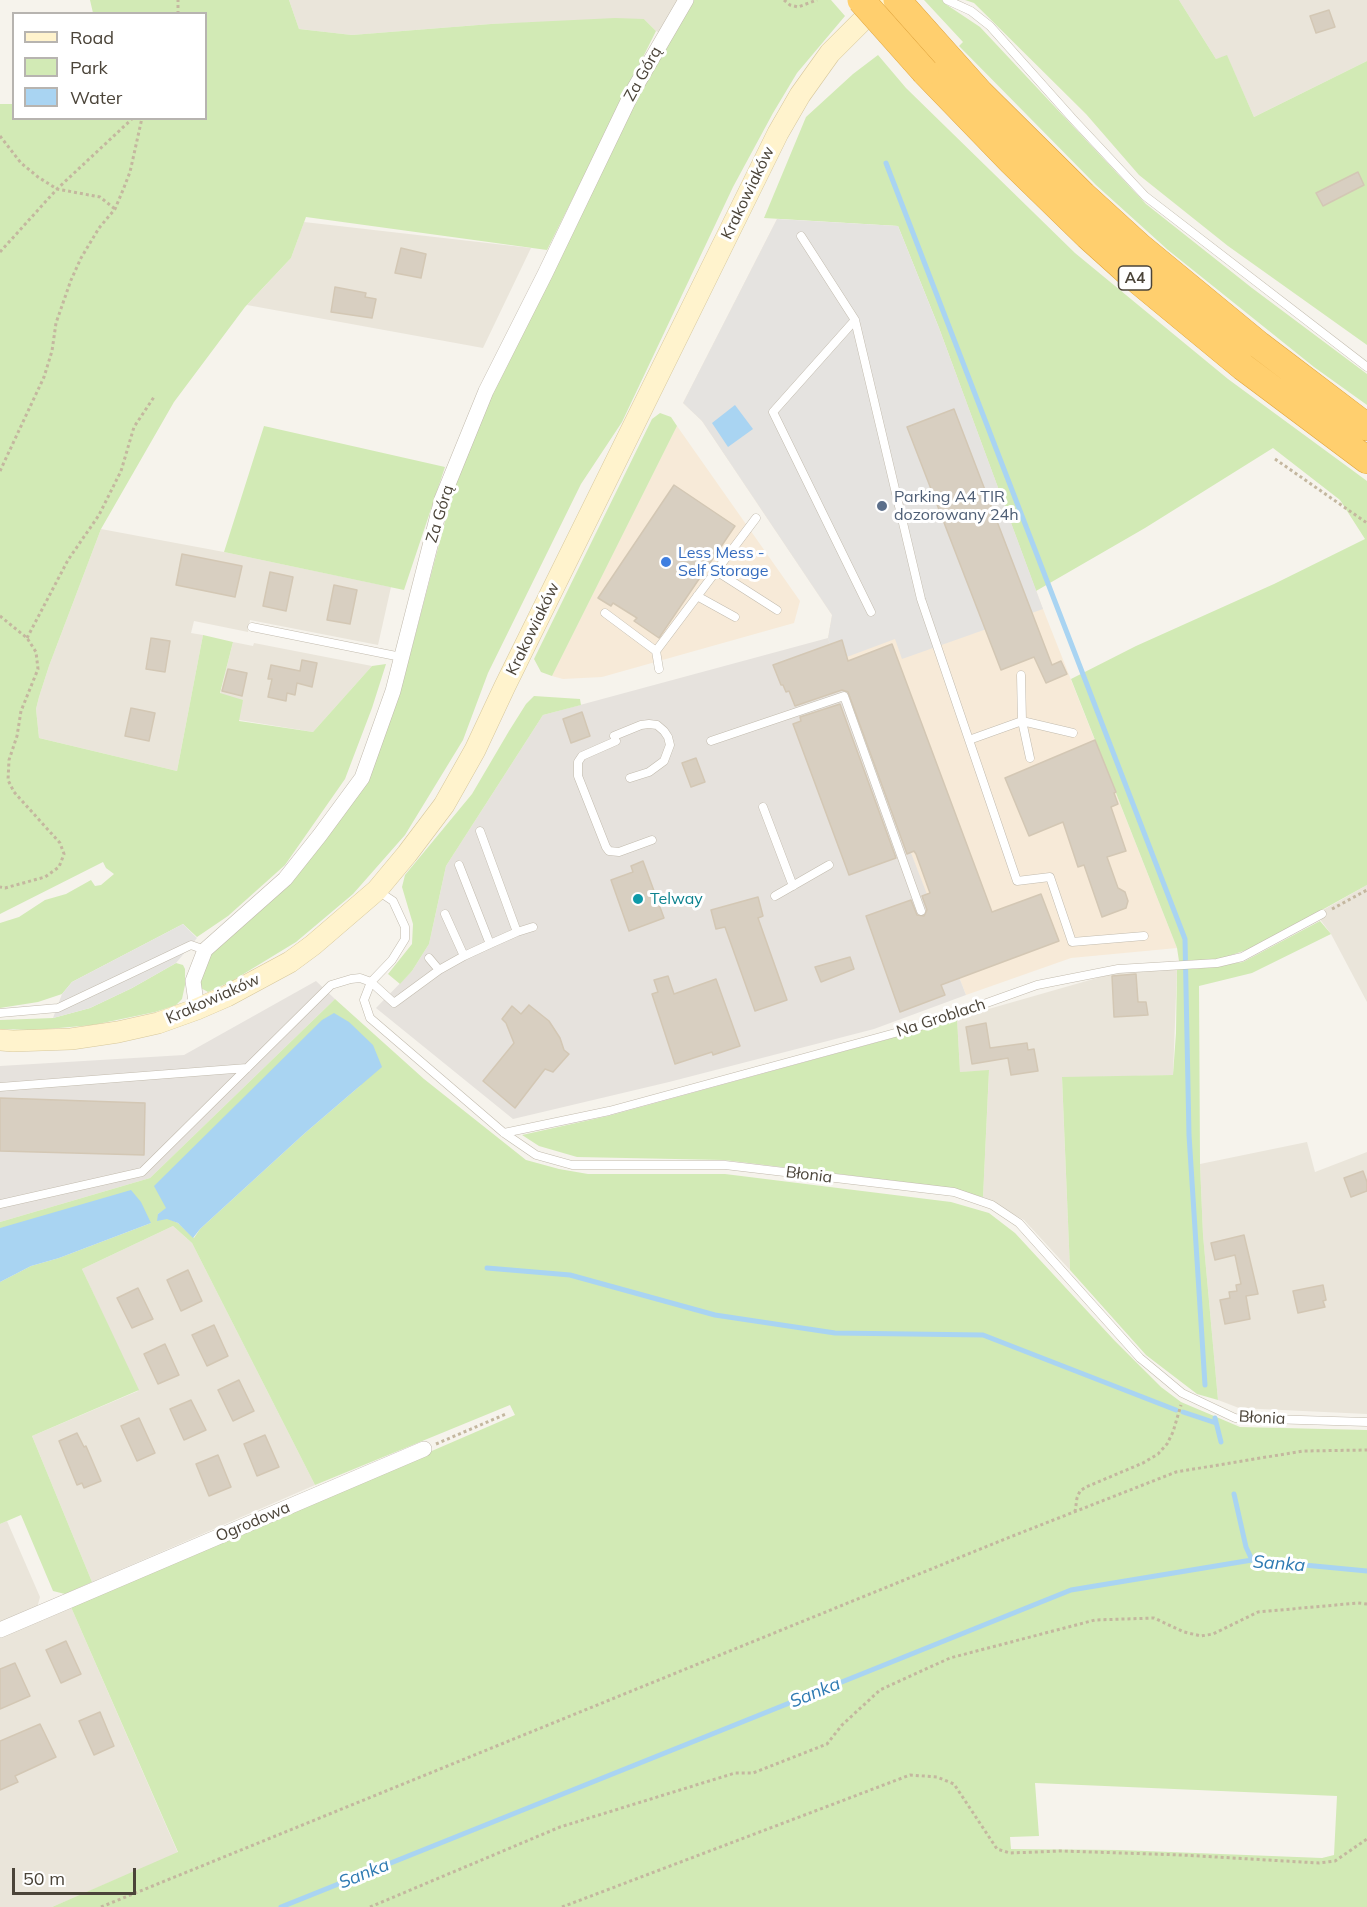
<!DOCTYPE html>
<html>
<head>
<meta charset="utf-8">
<style>
	body { margin:0 }
	#map { position:relative; width:1367px; height:1907px; overflow:hidden; background:#f6f3ec; font-family:Mulish,sans-serif }
	canvas { display:block }
	.legend { position:absolute; left:12px; top:12px; width:195px; height:108px; box-sizing:border-box; background:#fff; border:2px solid #b7b4b0; margin:0; padding:8px 10px; list-style:none; font-size:18px; color:#4b4439 }
	.legend li { display:flex; align-items:center; gap:12px; height:30px }
	.legend b { width:30px; border:2px solid #b7b4b0 }
	.scale { position:absolute; left:12px; top:1868px; width:124px; height:27px; box-sizing:border-box; border:3px solid #4b4439; border-top:0; padding-left:8px; font-size:18px; line-height:21px; white-space:nowrap; color:#4b4439; -webkit-text-stroke:4px #fff; paint-order:stroke }
</style>
</head>
<body>
<div id="map">
<canvas width="1367" height="1907"></canvas>
<ul class="legend">
<li><b style="height:8px;background:#fff3cd"></b>Road</li>
<li><b style="height:16px;background:#d2eab5"></b>Park</li>
<li><b style="height:16px;background:#a9d4f2"></b>Water</li>
</ul>
<div class="scale">50 m</div>
</div>
<script>
const c = document.querySelector('canvas').getContext('2d');
c.lineJoin = 'round';
function paint(path, color) { c.fillStyle = color; c.fill(path, 'evenodd'); }
const shape = rows => new Path2D(rows.map(r => 'M' + r).join(''));
function trace(path, color, width, dash) { c.strokeStyle = color; c.lineWidth = width; c.lineCap = dash ? 'butt' : 'round'; c.setLineDash(dash || []); c.stroke(path); }
function drawText(font, color, halo, rows, align = 'center') {
  c.font = font + ' Mulish,sans-serif'; c.lineWidth = 6; c.setLineDash([]); c.textBaseline = 'middle'; c.strokeStyle = halo; c.fillStyle = color; for (const [text, x, y, turn = 0] of rows) {
    c.save(); c.translate(x, y); c.rotate((+turn || 0) * Math.PI / 180); c.textAlign = isNaN(turn) ? turn : align; if (halo) c.strokeText(text, 0, 0); c.fillText(text, 0, 0); c.restore();
  }
}
const residential = shape([
	[289,0,695,0,671,38,656,31,644,19,491,24,352,35,299,29],
	[1179,0,1367,0,1367,61,1254,117,1227,56,1216,59],
	[304,222,531,248,483,348,247,305,291,258],
	[101,529,224,552,391,587,378,645,250,620,248,632,194,621,191,633,203,635,177,771,39,738,36,709,39,697,49,666],
	[233,642,253,646,254,643,372,666,313,732,239,720,220,694],
	[1367,885,1367,1002,1331,934,1316,914],
	[1177,969,1173,1075,1062,1078,1070,1270,1024,1220,983,1197,989,1071,960,1072,957,1018,1118,972],
	[1307,1142,1315,1172,1367,1152,1367,1414,1239,1408,1218,1400,1203,1235,1200,1164],
	[173,1226,192,1243,315,1485,92,1582,32,1436,138,1391,82,1269],
	[7,1521,40,1597,37,1608,0,1624,0,1524],
	[71,1607,178,1853,52,1907,0,1907,0,1637]
]);
const commercial = shape([
	[777,219,939,328,1043,609,1177,948,1071,958,966,995,836,661,828,638,832,615,702,421,683,403],
	[677,426,800,601,794,623,602,677,563,679,552,676]
]);
const industrial = shape([
	[828,638,966,995,874,1029,669,1082,513,1119,376,1008,412,971,429,944,446,866,543,715],
	[316,981,335,999,150,1178,0,1222,0,1066,184,1055]
]);
const green = shape([
	[90,0,289,0,299,29,352,35,491,24,615,18,644,19,656,31,547,250,306,217,291,258,245,307,174,402,101,529,49,666,39,697,36,709,39,738,177,771,203,635,233,642,220,693,243,700,239,721,313,732,372,666,386,664,372,708,345,779,285,865,228,916,197,937,183,924,72,982,62,994,38,1002,0,1008,0,923,19,917,45,900,66,894,91,880,95,886,101,885,114,874,106,868,103,862,0,914,0,104,13,104,14,118,206,118,206,14,93,13],
	[694,0,831,0,845,16,797,73,773,113,733,187,622,422,581,484,488,673,463,740,405,835,353,894,296,942,232,981,208,992,199,987,206,958,328,836,410,655,453,491,490,395,643,88],
	[924,0,942,0,947,5,980,27,1146,204,1252,288,1367,374,1367,405,1314,367,1168,250,1096,185,959,46,963,42],
	[965,0,1179,0,1216,59,1227,55,1254,117,1367,61,1367,345,1228,246,1139,175,1086,114,974,3],
	[878,55,906,88,1075,253,1228,379,1367,481,1367,885,1255,947,1214,961,1179,961,1177,948,1071,679,1136,646,1274,584,1365,539,1340,500,1273,448,1145,528,1036,591,939,328,898,226,764,218,806,117,853,74],
	[660,413,671,417,677,426,552,676,541,672,534,659,652,419],
	[264,426,445,467,404,590,224,552],
	[534,696,580,699,581,705,543,715,446,866,429,944,412,971,400,984,388,974,412,944,413,924,402,887,405,875,472,794,509,731,526,704],
	[1320,921,1331,934,1252,973,1199,986,1200,1164,1203,1235,1218,1400,1197,1394,1146,1355,1070,1270,1062,1077,1173,1075,1176,1033,1177,969,1195,969,1243,962],
	[176,963,183,965,185,969,185,985,182,999,176,1005,155,1012,93,1025,36,1030,0,1029,0,1020,53,1018,90,1008,132,988],
	[335,999,424,1079,526,1160,559,1169,588,1174,725,1174,951,1202,989,1213,1015,1233,1114,1340,1161,1387,1181,1402,1240,1427,1367,1430,1367,1907,52,1907,178,1852,71,1607,515,1415,510,1405,315,1485,192,1243,173,1226,82,1269,139,1390,32,1436,92,1582,65,1594,53,1591,21,1515,0,1524,0,1282,31,1266,59,1258,151,1223,0,1228,0,1222,150,1178],
	[361,1085,305,1133,200,1229,194,1238,178,1223,158,1214],
	[1035,1783,1337,1796,1334,1855,1322,1858,1120,1850,1011,1849,1010,1837,1039,1836],
	[957,1018,960,1072,989,1070,983,1197,928,1185,724,1160,577,1157,539,1146,522,1135,608,1116,932,1027]
]);
const parking = shape([
	[777,219,898,226,939,328,1043,609,902,659,895,639,836,661,828,638,832,615,702,421,683,403],
	[183,924,197,938,176,963,132,988,90,1008,53,1018,62,994,72,982]
]);
const water = shape([
	[735,405,753,429,728,447,712,423],
	[334,1013,349,1022,373,1045,382,1067,305,1133,200,1229,193,1238,178,1223,167,1219,157,1221,158,1214,166,1208,154,1186,322,1020],
	[131,1190,141,1202,151,1223,59,1258,31,1266,0,1282,0,1228]
]);
const stream = shape([
	[886,163,1185,939,1189,1135,1205,1385],
	[487,1268,570,1275,715,1315,835,1333,983,1335,1176,1410],
	[1183,1412,1216,1423],
	[1215,1418,1221,1442],
	[1234,1494,1246,1547,1252,1560],
	[281,1907,1071,1590,1252,1560,1367,1571]
]);
const building = shape([
	[1329,10,1335,27,1316,33,1310,16,1329,10],
	[1358,172,1364,185,1323,206,1316,193,1358,172],
	[401,248,426,254,421,278,395,273,401,248],
	[335,287,366,293,365,297,376,299,372,318,331,312,335,287],
	[954,409,1052,665,1061,661,1067,674,1046,683,1034,657,1001,670,907,427,954,409],
	[674,485,735,526,659,638,634,621,637,618,613,603,611,606,598,598,674,485],
	[182,554,242,566,235,597,176,585,182,554],
	[270,572,293,577,286,611,263,606,270,572],
	[334,585,357,590,350,624,327,620,334,585],
	[151,638,170,641,165,672,146,669,151,638],
	[842,640,848,661,892,644,992,912,1041,894,1059,941,941,985,945,995,900,1012,866,916,911,900,917,915,924,916,927,910,922,896,930,893,916,854,914,851,907,854,848,692,842,690,795,706,789,691,786,692,783,685,781,685,773,665,842,640],
	[302,660,317,663,312,687,297,683,295,695,287,693,286,701,268,697,272,679,268,679,271,665,300,671,302,660],
	[228,669,247,673,242,696,222,691,228,669],
	[840,704,896,858,849,875,793,724,801,721,800,717,840,704],
	[131,708,155,713,149,741,125,736,131,708],
	[582,712,590,736,571,743,563,719,582,712],
	[1095,740,1116,792,1114,793,1118,804,1111,807,1126,851,1107,857,1118,888,1125,892,1128,901,1126,908,1102,917,1084,865,1078,867,1063,822,1029,836,1005,778,1095,740],
	[696,758,705,782,691,787,682,763,696,758],
	[643,861,664,918,629,931,611,880,633,872,631,866,643,861],
	[758,897,763,916,758,918,787,1000,755,1011,725,927,716,929,711,910,758,897],
	[850,957,854,969,821,982,815,967,850,957],
	[1136,974,1138,1002,1146,1002,1148,1015,1114,1017,1112,976,1136,974],
	[668,976,674,994,716,979,740,1046,713,1055,712,1052,675,1064,652,994,658,992,654,980,668,976],
	[529,1005,549,1021,560,1038,564,1050,569,1054,553,1072,545,1069,515,1108,483,1081,514,1043,506,1023,502,1019,512,1006,521,1014,529,1005],
	[986,1023,990,1048,1027,1043,1028,1050,1034,1049,1038,1071,1011,1075,1008,1058,972,1064,966,1027,986,1023],
	[0,1098,145,1103,144,1155,0,1151,0,1098],
	[1363,1171,1367,1182,1367,1191,1351,1197,1344,1178,1363,1171],
	[1244,1235,1258,1294,1246,1296,1250,1319,1225,1324,1220,1300,1230,1298,1229,1292,1237,1291,1236,1285,1241,1284,1235,1255,1215,1260,1211,1243,1244,1235],
	[188,1270,202,1301,181,1311,167,1280,188,1270],
	[1323,1285,1326,1300,1323,1301,1325,1307,1298,1313,1293,1291,1323,1285],
	[138,1288,153,1319,132,1328,117,1298,138,1288],
	[214,1325,228,1356,207,1366,192,1335,214,1325],
	[165,1344,179,1375,158,1384,144,1354,165,1344],
	[239,1380,254,1411,233,1421,218,1390,239,1380],
	[191,1400,206,1430,184,1440,170,1409,191,1400],
	[139,1418,155,1453,137,1461,121,1426,139,1418],
	[77,1433,84,1447,86,1446,101,1481,84,1488,82,1483,77,1485,59,1441,77,1433],
	[265,1435,279,1467,257,1476,244,1444,265,1435],
	[218,1455,231,1487,209,1496,196,1464,218,1455],
	[66,1641,81,1674,61,1683,46,1650,66,1641],
	[15,1663,30,1696,0,1709,0,1669,15,1663],
	[100,1712,114,1746,94,1755,79,1721,100,1712],
	[40,1724,56,1757,15,1776,18,1782,0,1790,0,1741,40,1724]
]);
const path = shape([
	[784,0,790,5,798,7,817,0],
	[178,14,178,0],
	[0,136,21,163,38,177,57,189,100,197,115,209],
	[0,252,57,189,133,118],
	[1275,459,1367,523],
	[0,471,44,377,52,351,56,323,71,280,81,258,99,228,115,209,123,190,130,172,142,118],
	[0,616,27,638,36,652,38,669,21,711,17,736,9,760,8,780,14,792,60,843,64,854,59,867,45,877,5,888,0,887],
	[27,638,68,560,99,515,121,471,134,427,154,397],
	[1332,909,1367,890],
	[436,1444,506,1414],
	[1075,1512,1077,1498,1080,1491,1086,1487,1143,1463,1158,1454,1167,1444,1173,1432,1181,1405],
	[101,1907,1005,1539,1176,1472,1303,1451,1367,1450],
	[370,1907,560,1827,735,1773,753,1773,827,1744,842,1725,880,1690,950,1658,1095,1620,1154,1618,1184,1632,1201,1636,1213,1634,1258,1612,1358,1603,1367,1604],
	[562,1907,910,1775,937,1777,954,1784,997,1849,1010,1853,1061,1851,1182,1855,1319,1863,1335,1861,1367,1839]
]);
const service = shape([
	[947,0,971,11,990,26,1072,118,1145,196,1367,367],
	[801,236,855,320,921,599,1017,881,1050,877,1072,942,1144,936],
	[855,320,773,412,871,612],
	[716,571,777,610],
	[697,596,735,617],
	[605,613,656,651,659,669],
	[252,627,401,657],
	[656,651,756,518],
	[1021,675,1022,721,1030,758],
	[614,736,641,725,649,724,657,725,664,731,668,737,670,745,664,761,649,772,630,778],
	[969,740,1022,721,1073,733],
	[616,741,582,756,578,762,578,776,606,847,609,851,619,852,652,840],
	[711,741,844,696,921,911],
	[763,807,793,886],
	[480,831,517,932,490,944],
	[459,865,490,944,464,956],
	[378,891,393,901,405,927,405,939,392,960,371,982,364,1000,370,1018,504,1133,536,1155,572,1165,725,1165,954,1192,992,1205,1019,1223,1140,1358,1182,1393,1235,1418,1367,1422],
	[775,896,829,865],
	[517,932,533,927],
	[439,970,464,956,445,914],
	[0,1013,58,1008,191,945,205,950],
	[0,1087,247,1068],
	[504,1133,609,1111,928,1024,1037,985,1118,969,1217,963,1242,957,1322,914],
	[0,1204,142,1172,331,985,351,979,360,978,371,982,394,1003,439,970,429,958]
]);
const minor = shape([
	[197,1009,193,981,205,950,285,879,320,835,362,778,393,691,442,499,486,391,545,274,633,91,686,0],
	[0,1630,424,1449]
]);
const secondary = shape([
	[0,1040,13,1041,71,1039,118,1032,158,1023,197,1009,227,996,290,962,313,945,377,890,407,854,444,805,475,750,505,686,778,133,800,95,830,53,883,0]
]);
const motorway = shape([
	[897,0,980,93,1083,195,1140,247,1259,345,1367,427],
	[925,72,1012,162,1088,236,1128,272,1243,367,1367,460]
]);
const motorwayBridge = shape([
	[861,0,925,72]
]);
const markers = [
	[882,506,6,"#5c6f8a"],
	[666,562,6,"#3f7fe0"],
	[638,899,6,"#0f9aa8"]
];
const shields = [
	[1135,278,33]
];
const shieldNames = [
	["A4",1135,278]
];
const streetNames = [
	["Za Górą",643,74,-61],
	["Krakowiaków",748,193,-64],
	["Za Górą",440,514,-73],
	["Krakowiaków",533,629,-64],
	["Krakowiaków",213,999,-24],
	["Na Groblach",941,1018,-18],
	["Błonia",809,1175,7],
	["Błonia",1262,1418,3],
	["Ogrodowa",253,1522,-23]
];
const serviceNames = [
	["Parking A4 TIR",894,497],
	["dozorowany 24h",894,515]
];
const shopNames = [
	["Less Mess -",678,553],
	["Self Storage",678,571]
];
const cultureNames = [
	["Telway",650,899]
];
const waterNames = [
	["Sanka",1279,1564,4],
	["Sanka",815,1693,-22],
	["Sanka",364,1874,-22]
];
paint(residential, '#eae5da');
paint(commercial, '#f7ead8');
paint(industrial, '#e6e2dd');
paint(green, '#d2eab5');
paint(parking, '#e5e3e0');
paint(water, '#a9d4f2');
trace(stream, '#a9d4f2', 5);
paint(building, '#d8cfc1');
trace(building, '#d3c7b4', 1.5);
trace(service, '#c2bbae', 9);
trace(minor, '#c2bbae', 16);
trace(secondary, '#d6c79b', 22);
trace(motorway, '#e0a43c', 28);
trace(path, '#c4b79f', 3, [3, 3]);
trace(service, '#fff', 8);
trace(minor, '#fff', 15);
trace(secondary, '#fff3cd', 21);
trace(motorway, '#ffcf6e', 27);
trace(motorwayBridge, '#e0a43c', 28, []);
trace(motorwayBridge, '#ffcf6e', 27);
for (const [x, y, r, color] of markers) { const dot = new Path2D(); dot.arc(x, y, r, 0, 2 * Math.PI); c.fillStyle = color; c.fill(dot); trace(dot, '#fff', 2); }
for (const [x, y, w] of shields) { const box = new Path2D(); box.roundRect(x - w / 2, y - 12, w, 24, 4.5); c.fillStyle = '#fff'; c.fill(box); trace(box, '#4b4439', 1.5); }
drawText('bold 15px', '#4b4439', null, shieldNames);
drawText('16px', '#4b4439', '#fff', streetNames);
drawText('16px', '#4e5e75', '#fff', serviceNames, 'left');
drawText('16px', '#366cbe', '#fff', shopNames, 'left');
drawText('16px', '#0d838f', '#fff', cultureNames, 'left');
drawText('italic 18px', '#2e7ab2', '#fff', waterNames);
</script>
</body>
</html>
